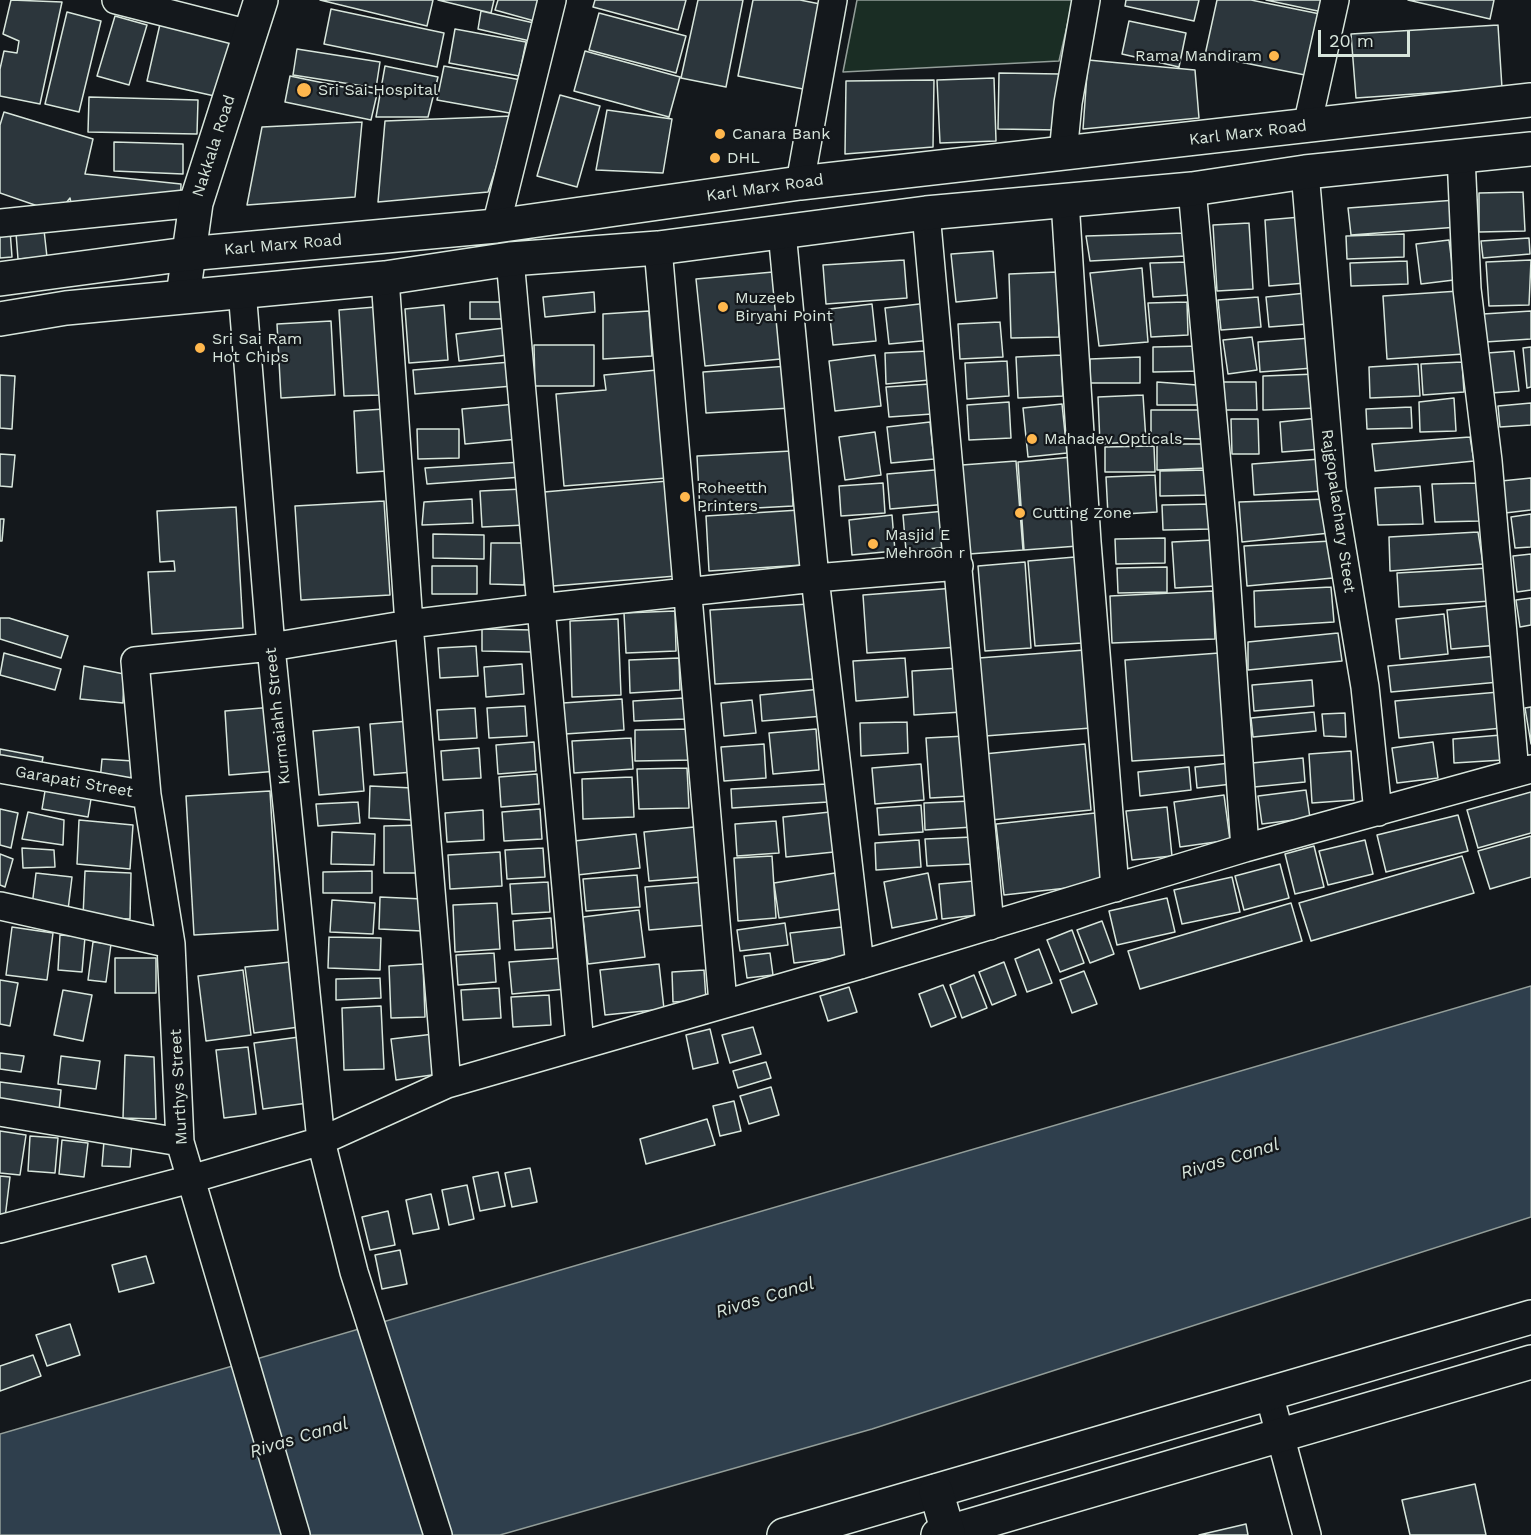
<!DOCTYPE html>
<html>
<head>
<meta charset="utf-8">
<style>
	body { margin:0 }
	#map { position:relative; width:1531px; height:1535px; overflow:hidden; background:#14181c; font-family:"Work Sans",sans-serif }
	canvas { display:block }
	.scale { position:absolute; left:1318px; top:30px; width:92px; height:27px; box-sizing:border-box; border:3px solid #d8e6dc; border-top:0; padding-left:8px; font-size:18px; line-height:21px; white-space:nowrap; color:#d8e6dc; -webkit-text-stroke:4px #14181c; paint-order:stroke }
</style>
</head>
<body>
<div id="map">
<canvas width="1531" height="1535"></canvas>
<div class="scale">20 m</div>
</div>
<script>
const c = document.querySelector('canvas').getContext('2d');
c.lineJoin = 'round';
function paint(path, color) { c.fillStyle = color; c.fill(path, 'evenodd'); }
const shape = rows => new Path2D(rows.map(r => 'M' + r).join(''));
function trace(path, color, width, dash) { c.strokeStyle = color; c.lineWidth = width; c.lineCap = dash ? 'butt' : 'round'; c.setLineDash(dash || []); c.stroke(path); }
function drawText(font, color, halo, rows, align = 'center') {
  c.font = font + ' "Work Sans",sans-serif'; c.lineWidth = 4.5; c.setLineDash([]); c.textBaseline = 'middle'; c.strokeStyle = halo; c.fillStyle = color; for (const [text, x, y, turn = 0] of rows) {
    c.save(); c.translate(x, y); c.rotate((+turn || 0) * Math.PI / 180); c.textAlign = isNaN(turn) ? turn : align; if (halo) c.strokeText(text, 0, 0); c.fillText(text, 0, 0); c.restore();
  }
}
const green = shape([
	[857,0,1073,0,1059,61,843,72,857,0]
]);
const water = shape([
	[1531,986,1531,1217,872,1429,500,1535,0,1535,0,1434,1531,986]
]);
const building = shape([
	[11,0,62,2,40,104,0,96,0,69,4,51,17,53,19,41,3,34,11,0],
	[320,0,433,0,427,26,320,0],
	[438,0,494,0,491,13,438,0],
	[498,0,543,0,538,22,495,10,498,0],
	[595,0,686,0,678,30,593,7,595,0],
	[698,0,743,0,726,87,681,78,698,0],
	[753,0,800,0,820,4,803,89,738,76,753,0],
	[1126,0,1199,0,1194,21,1125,6,1126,0],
	[1217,0,1251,0,1325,15,1310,76,1205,55,1217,0],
	[1266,0,1330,0,1327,13,1266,0],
	[1408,0,1494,0,1490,19,1408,0],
	[331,9,444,33,437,67,324,44,331,9],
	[481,11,534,23,530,41,478,29,481,11],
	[67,12,101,21,79,112,45,104,67,12],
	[599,13,686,36,676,73,589,50,599,13],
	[115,16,147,25,129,85,97,76,115,16],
	[1129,21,1186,33,1179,67,1122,54,1129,21],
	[160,24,232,40,219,97,147,81,160,24],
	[1498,25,1502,88,1356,98,1351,34,1498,25],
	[455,29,526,42,519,76,449,63,455,29],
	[297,49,380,62,376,88,293,75,297,49],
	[585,51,680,77,669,117,574,91,585,51],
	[1088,60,1195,70,1199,118,1083,129,1088,60],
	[385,66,438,77,428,117,376,117,385,66],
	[444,66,521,80,515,114,437,100,444,66],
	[999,73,1060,74,1059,130,998,129,999,73],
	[290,76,377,94,371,120,285,102,290,76],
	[994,78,996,141,940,143,937,80,994,78],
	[934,80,933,147,845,154,846,81,934,80],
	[560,95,600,106,577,187,537,176,560,95],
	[89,97,198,100,197,134,88,132,89,97],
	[607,110,672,119,663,173,596,170,607,110],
	[4,112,93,139,85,174,181,184,180,213,72,208,70,198,58,213,0,193,0,125,4,112],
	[513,116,488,192,378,202,385,121,513,116],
	[362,122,355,197,247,205,262,127,362,122],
	[114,142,183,144,183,174,114,171,114,142],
	[1523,192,1525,231,1479,232,1479,193,1523,192],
	[1456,200,1458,227,1351,235,1348,208,1456,200],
	[1301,217,1306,283,1269,286,1265,220,1301,217],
	[1249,223,1253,289,1217,291,1213,225,1249,223],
	[10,230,12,257,0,258,0,231,10,230],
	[44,230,47,257,18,259,16,233,44,230],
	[1185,233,1186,256,1090,261,1086,236,1185,233],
	[1404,234,1404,257,1347,259,1346,236,1404,234],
	[1529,238,1530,254,1483,258,1481,241,1529,238],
	[1449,240,1454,280,1421,284,1416,244,1449,240],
	[993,251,997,298,956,302,951,254,993,251],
	[904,260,907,298,826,304,823,265,904,260],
	[1531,260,1529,305,1489,306,1486,262,1531,260],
	[1407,261,1408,284,1351,286,1350,263,1407,261],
	[1189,262,1190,295,1153,297,1150,263,1189,262],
	[1142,268,1148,342,1099,346,1090,273,1142,268],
	[784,271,792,358,705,366,696,279,784,271],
	[1057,272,1059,337,1011,338,1009,274,1057,272],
	[1459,291,1464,354,1387,359,1383,296,1459,291],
	[594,292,595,312,545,317,543,297,594,292],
	[1306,293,1308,324,1269,327,1266,297,1306,293],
	[1258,297,1261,327,1221,330,1218,300,1258,297],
	[470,302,508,302,509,319,470,319,470,302],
	[1187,302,1188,335,1151,337,1148,303,1187,302],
	[928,303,932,340,889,344,885,308,928,303],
	[872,304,876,341,833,345,829,309,872,304],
	[444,305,448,360,409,363,405,309,444,305],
	[376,307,381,395,344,396,339,310,376,307],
	[649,311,652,356,603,359,603,314,649,311],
	[1531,311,1531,339,1485,342,1483,314,1531,311],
	[331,321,335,395,281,398,277,324,331,321],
	[1000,322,1003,357,960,359,958,324,1000,322],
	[504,328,507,355,459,361,456,334,504,328],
	[1252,337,1257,370,1228,374,1223,340,1252,337],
	[1311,338,1313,368,1260,372,1258,342,1311,338],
	[534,345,594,345,594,386,535,386,534,345],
	[1202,346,1203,371,1153,372,1153,347,1202,346],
	[1531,347,1531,387,1527,388,1523,348,1531,347],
	[928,351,930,380,886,384,885,353,928,351],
	[1514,351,1519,391,1491,393,1487,353,1514,351],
	[875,355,881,406,835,411,829,361,875,355],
	[1061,355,1063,396,1018,398,1016,357,1061,355],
	[1140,357,1140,383,1090,383,1090,359,1140,357],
	[1007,361,1009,396,967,399,965,363,1007,361],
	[511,362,513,386,415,394,413,370,511,362],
	[1462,362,1464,392,1423,395,1421,364,1462,362],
	[1418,364,1420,396,1370,398,1369,367,1418,364],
	[789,366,791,408,706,413,703,372,789,366],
	[657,370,667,478,564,486,556,394,606,390,604,375,657,370],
	[1317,374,1319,408,1263,410,1263,376,1317,374],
	[0,375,15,376,12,429,0,428,0,375],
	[1157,382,1197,385,1199,405,1157,405,1157,382],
	[1223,382,1256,382,1257,410,1224,410,1223,382],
	[930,384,932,414,889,417,886,387,930,384],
	[1143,395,1146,441,1100,444,1098,397,1143,395],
	[1454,398,1456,431,1420,432,1419,402,1454,398],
	[1009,402,1011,438,969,440,967,405,1009,402],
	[1531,403,1531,425,1500,427,1498,406,1531,403],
	[516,404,519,439,465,444,462,409,516,404],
	[1062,404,1067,453,1028,457,1023,408,1062,404],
	[1411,407,1412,428,1367,429,1366,409,1411,407],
	[384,409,387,471,357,473,354,411,384,409],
	[1151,410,1203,410,1203,439,1151,438,1151,410],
	[1319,418,1322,449,1282,452,1280,422,1319,418],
	[1231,419,1258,419,1259,454,1232,454,1231,419],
	[930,422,934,459,891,463,887,427,930,422],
	[417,429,459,429,459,458,418,459,417,429],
	[875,432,881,475,845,480,839,437,875,432],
	[1470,437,1474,461,1375,471,1372,444,1470,437],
	[1157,444,1207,444,1207,468,1157,470,1157,444],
	[1154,446,1155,472,1105,472,1105,447,1154,446],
	[791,451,793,506,700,511,697,456,791,451],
	[0,454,15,455,12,487,0,486,0,454],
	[1072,457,1078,546,1024,550,1018,462,1072,457],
	[1320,459,1322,491,1254,495,1252,464,1320,459],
	[1016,461,1023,550,969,554,962,465,1016,461],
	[522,462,522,477,427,484,425,468,522,462],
	[946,469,948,504,890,509,887,474,946,469],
	[1209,470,1209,495,1160,496,1160,471,1209,470],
	[1155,475,1157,512,1108,515,1106,477,1155,475],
	[1531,478,1531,510,1505,513,1501,481,1531,478],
	[668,481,676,576,553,586,544,492,668,481],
	[883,483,885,513,841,516,839,486,883,483],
	[1476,483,1480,521,1435,522,1432,484,1476,483],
	[1420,486,1423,524,1378,525,1375,488,1420,486],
	[523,489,525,525,482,527,480,491,523,489],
	[472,499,473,523,422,525,424,502,472,499],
	[1329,499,1330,533,1242,542,1239,502,1329,499],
	[384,501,390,595,301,600,295,506,384,501],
	[1212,504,1212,529,1163,530,1162,505,1212,504],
	[236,507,243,628,152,634,148,572,175,571,174,561,160,562,157,511,236,507],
	[799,510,803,565,709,571,706,516,799,510],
	[945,511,949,547,906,551,903,515,945,511],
	[1531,514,1531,547,1515,548,1511,517,1531,514],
	[892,515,895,551,852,555,849,520,892,515],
	[0,519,4,519,2,541,0,541,0,519],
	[1478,532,1483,564,1390,571,1389,537,1478,532],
	[433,534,484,535,484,559,433,558,433,534],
	[1165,538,1165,563,1116,564,1115,539,1165,538],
	[1214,540,1216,586,1175,588,1172,542,1214,540],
	[1331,541,1333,578,1247,586,1244,546,1331,541],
	[491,543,525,543,524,585,490,584,491,543],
	[1531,554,1531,590,1517,592,1513,556,1531,554],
	[1075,557,1082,643,1035,646,1028,561,1075,557],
	[1025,562,1031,648,985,651,978,566,1025,562],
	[432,566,477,566,477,594,432,594,432,566],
	[1167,567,1167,592,1118,593,1117,568,1167,567],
	[1487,568,1491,601,1399,607,1397,573,1487,568],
	[1331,587,1334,622,1255,627,1254,591,1331,587],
	[955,588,959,647,867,653,863,595,955,588],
	[1213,591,1215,639,1112,643,1110,596,1213,591],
	[1531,598,1531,625,1520,627,1516,600,1531,598],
	[809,604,813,679,715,684,710,610,809,604],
	[1496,605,1499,645,1451,649,1447,610,1496,605],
	[675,611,676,651,626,653,624,613,675,611],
	[1444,614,1448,654,1400,659,1396,619,1444,614],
	[0,618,9,618,68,636,61,658,0,639,0,618],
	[618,619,621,695,572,697,570,621,618,619],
	[482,629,533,630,533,652,482,651,482,629],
	[1338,633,1342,661,1248,670,1248,642,1338,633],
	[476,646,478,676,440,678,438,648,476,646],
	[1085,650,1091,728,985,736,979,658,1085,650],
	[4,653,61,669,55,690,0,675,4,653],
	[1219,653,1226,755,1132,761,1125,660,1219,653],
	[1497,656,1499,682,1391,692,1388,666,1497,656],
	[679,658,680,690,630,693,629,660,679,658],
	[905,658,908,697,856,701,853,661,905,658],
	[522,664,524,694,486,697,484,667,522,664],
	[84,666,124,674,123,703,80,699,84,666],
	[960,668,962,712,914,715,912,671,960,668],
	[1312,680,1314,706,1254,711,1252,685,1312,680],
	[821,689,824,716,762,721,760,695,821,689],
	[1499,692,1502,728,1399,738,1395,701,1499,692],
	[684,698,685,719,634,721,633,701,684,698],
	[622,699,624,730,565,734,563,703,622,699],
	[752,700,756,733,724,736,721,703,752,700],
	[525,706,527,736,489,738,487,708,525,706],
	[274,707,278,771,229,775,225,711,274,707],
	[1531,707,1531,744,1525,708,1531,707],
	[475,708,477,738,439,740,437,710,475,708],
	[1314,712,1316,731,1253,737,1251,718,1314,712],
	[1345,713,1346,737,1324,736,1322,714,1345,713],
	[410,721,414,772,374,775,370,724,410,721],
	[907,722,908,753,861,756,860,723,907,722],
	[359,727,364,791,319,795,313,731,359,727],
	[694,729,694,760,635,761,635,730,694,729],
	[816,729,819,770,773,774,769,733,816,729],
	[1501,735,1503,760,1454,763,1453,739,1501,735],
	[966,736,970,796,930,798,926,738,966,736],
	[631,738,633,769,574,773,572,741,631,738],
	[534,742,536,771,498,774,496,745,534,742],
	[1433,742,1438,778,1397,783,1392,748,1433,742],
	[764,744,766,778,724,781,721,747,764,744],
	[1085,744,1091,810,991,820,984,754,1085,744],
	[479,748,481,778,443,780,441,751,479,748],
	[0,749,43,757,40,773,0,766,0,749],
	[1351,751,1354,800,1312,803,1309,754,1351,751],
	[1303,758,1305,782,1254,787,1252,763,1303,758],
	[102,759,133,761,131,784,100,781,102,759],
	[1230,763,1232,784,1197,788,1195,767,1230,763],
	[921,764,924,800,875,804,872,768,921,764],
	[1189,767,1191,790,1140,796,1138,772,1189,767],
	[687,768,689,808,639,809,637,769,687,768],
	[537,774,539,804,501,807,499,777,537,774],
	[632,777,634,817,583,819,582,779,632,777],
	[827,784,828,802,732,808,731,789,827,784],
	[46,785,92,793,88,817,42,809,46,785],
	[370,786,413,788,412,820,369,818,370,786],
	[1306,790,1310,818,1262,824,1258,796,1306,790],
	[270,791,278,930,194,935,186,796,270,791],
	[1531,792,1531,833,1478,848,1467,810,1531,792],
	[1224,795,1230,840,1180,847,1174,802,1224,795],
	[972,801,973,827,925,830,924,803,972,801],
	[358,802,360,823,318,826,316,804,358,802],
	[921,805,923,832,879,835,877,808,921,805],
	[1167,807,1172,856,1132,860,1126,811,1167,807],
	[0,809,18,813,11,848,0,845,0,809],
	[540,809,542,839,504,841,502,812,540,809],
	[483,810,484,840,447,842,445,813,483,810],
	[28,812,64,820,63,845,22,839,28,812],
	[830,812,834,852,786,857,783,817,830,812],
	[1095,813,1103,884,1004,895,996,824,1095,813],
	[1458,815,1468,851,1386,872,1377,835,1458,815],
	[79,820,133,825,130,869,77,864,79,820],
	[776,821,779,853,737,856,735,824,776,821],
	[421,825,422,873,384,873,384,826,421,825],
	[694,827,699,877,649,881,644,832,694,827],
	[332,832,375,834,374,865,331,864,332,832],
	[636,834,640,868,577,875,574,841,636,834],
	[1531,836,1531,877,1490,889,1478,851,1531,836],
	[973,837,974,864,927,866,925,839,973,837],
	[919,840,921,867,876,870,875,843,919,840],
	[1365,840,1373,874,1328,885,1319,851,1365,840],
	[1314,846,1324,887,1295,894,1285,854,1314,846],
	[22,848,54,850,55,867,23,868,22,848],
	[543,848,545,877,507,879,505,850,543,848],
	[500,852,502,886,450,889,448,855,500,852],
	[0,854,13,859,5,887,0,885,0,854],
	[772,856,776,918,738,921,734,858,772,856],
	[1462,856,1474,893,1311,941,1299,903,1462,856],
	[1280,864,1289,898,1244,910,1235,876,1280,864],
	[85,871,131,873,130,919,83,917,85,871],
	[372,871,372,893,323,893,323,872,372,871],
	[36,873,72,877,68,910,32,906,36,873],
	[835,873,841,909,779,918,774,883,835,873],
	[928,873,937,919,892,928,884,882,928,873],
	[637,875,640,907,586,911,583,879,637,875],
	[1232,877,1240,912,1182,924,1174,890,1232,877],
	[974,881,977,915,942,919,939,884,974,881],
	[548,882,550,912,512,914,510,884,548,882],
	[705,882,708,925,649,930,645,887,705,882],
	[380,897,423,899,422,931,379,929,380,897],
	[1167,898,1175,932,1117,945,1109,911,1167,898],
	[332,900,375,903,373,934,330,932,332,900],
	[497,903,500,949,455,952,453,905,497,903],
	[1291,903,1302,941,1140,989,1128,951,1291,903],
	[639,910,645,957,588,964,583,917,639,910],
	[551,918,553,948,515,950,513,921,551,918],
	[1102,921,1114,954,1090,963,1077,930,1102,921],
	[785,923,788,945,740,951,737,930,785,923],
	[12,927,53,933,47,980,6,975,12,927],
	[842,927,846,957,794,963,790,933,842,927],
	[1072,930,1084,963,1060,972,1047,940,1072,930],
	[60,935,85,937,82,972,58,970,60,935],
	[329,937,381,938,380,970,328,968,329,937],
	[93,942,111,944,106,982,88,980,93,942],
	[1039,949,1052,983,1027,992,1015,959,1039,949],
	[494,953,496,982,458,985,456,955,494,953],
	[770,953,773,975,747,978,744,956,770,953],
	[115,958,156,958,156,993,115,993,115,958],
	[564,958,566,989,512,994,509,962,564,958],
	[290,962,299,1027,254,1033,245,967,290,962],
	[1004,962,1016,995,992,1005,979,972,1004,962],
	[423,964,425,1017,391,1018,389,966,423,964],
	[659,964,664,1009,605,1015,600,970,659,964],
	[243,970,251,1035,206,1041,198,976,243,970],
	[704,970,706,1000,673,1002,672,972,704,970],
	[1084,971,1097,1004,1072,1013,1060,980,1084,971],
	[974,975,987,1008,962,1018,950,985,974,975],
	[380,978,381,998,336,1000,336,979,380,978],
	[0,980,18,983,10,1026,0,1024,0,980],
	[943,985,956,1017,931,1027,919,994,943,985],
	[849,987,857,1012,828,1021,820,996,849,987],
	[499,988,501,1018,463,1020,461,990,499,988],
	[63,990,92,995,83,1041,54,1035,63,990],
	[549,995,551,1025,513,1027,511,997,549,995],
	[381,1006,384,1069,344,1070,342,1008,381,1006],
	[753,1027,761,1054,730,1063,722,1035,753,1027],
	[710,1029,718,1063,693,1069,686,1035,710,1029],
	[434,1034,439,1074,396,1080,391,1039,434,1034],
	[299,1037,308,1103,263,1109,254,1043,299,1037],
	[248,1047,256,1114,224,1118,216,1050,248,1047],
	[0,1053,24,1056,21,1072,0,1069,0,1053],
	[125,1055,154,1057,156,1119,123,1118,125,1055],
	[61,1056,100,1061,96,1089,58,1084,61,1056],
	[766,1062,771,1078,738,1088,733,1071,766,1062],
	[0,1082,61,1090,59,1111,0,1103,0,1082],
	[771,1087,779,1115,749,1124,740,1096,771,1087],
	[734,1101,741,1131,720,1136,713,1106,734,1101],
	[707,1119,715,1145,646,1164,640,1139,707,1119],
	[0,1131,26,1135,20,1175,0,1173,0,1131],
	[30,1136,58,1138,55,1173,28,1171,30,1136],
	[62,1140,88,1143,84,1177,59,1174,62,1140],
	[104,1141,132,1142,130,1167,102,1166,104,1141],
	[530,1168,537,1202,512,1207,505,1173,530,1168],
	[498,1172,505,1206,480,1211,473,1177,498,1172],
	[0,1176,10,1177,5,1218,0,1218,0,1176],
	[467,1185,474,1219,449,1225,442,1190,467,1185],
	[431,1194,439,1229,413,1234,406,1200,431,1194],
	[388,1211,395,1245,370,1250,362,1217,388,1211],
	[400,1250,407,1284,382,1289,375,1255,400,1250],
	[146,1256,154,1283,119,1292,112,1265,146,1256],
	[70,1324,80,1355,47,1366,36,1335,70,1324],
	[33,1355,41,1376,0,1391,0,1366,33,1355],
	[1475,1484,1486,1535,1410,1535,1402,1500,1475,1484],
	[1246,1524,1248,1535,1199,1535,1246,1524]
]);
const minor = shape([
	[116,0,250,34],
	[1307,126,1335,0],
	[1063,154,1068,103,1086,0],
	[1461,156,1467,289,1488,461,1515,773],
	[1305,172,1332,489,1365,687,1378,812],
	[800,183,833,0],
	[1192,189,1223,531,1245,848],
	[1065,201,1087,542,1115,888],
	[926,213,990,926],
	[0,223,196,203],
	[496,226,552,0],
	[782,232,815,578,860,965],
	[658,248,723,1003],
	[510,259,580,1045],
	[385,278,409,624,447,1084],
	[242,290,271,647,321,1141,354,1272,438,1535],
	[0,769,147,795],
	[0,906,171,944],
	[0,1112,180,1142],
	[0,1229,191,1179,321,1141,447,1084,860,965,1245,848,1531,769],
	[1269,1394,1307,1535],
	[296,1535,180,1142,171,944,147,795,135,661,271,647,409,624,540,608,815,578,959,566]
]);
const tertiary = shape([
	[183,296,196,203,261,0],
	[784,1535,1531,1317],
	[938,1535,1531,1362]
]);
const secondary = shape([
	[0,279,187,254,496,226,800,183,1531,100],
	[0,319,66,308,385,278,510,259,658,248,926,213,1192,189,1305,172,1531,149],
	[936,1491,948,1532]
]);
const markers = [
	[1274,56,6,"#ffb74d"],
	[304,90,8,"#ffb74d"],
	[720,134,6,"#ffb74d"],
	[715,158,6,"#ffb74d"],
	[723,307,6,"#ffb74d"],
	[200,348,6,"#ffb74d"],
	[1032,439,6,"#ffb74d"],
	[685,497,6,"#ffb74d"],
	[1020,513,6,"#ffb74d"],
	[873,544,6,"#ffb74d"]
];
const poiNames = [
	["Rama Mandiram",1262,56,"right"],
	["Sri Sai Hospital",318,90],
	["Canara Bank",732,134],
	["DHL",727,158],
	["Muzeeb",735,298],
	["Biryani Point",735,316],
	["Sri Sai Ram",212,339],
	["Hot Chips",212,357],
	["Mahadev Opticals",1044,439],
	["Roheetth",697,488],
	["Printers",697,506],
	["Cutting Zone",1032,513],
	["Masjid E",885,535],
	["Mehroon r",885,553]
];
const streetNames = [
	["Karl Marx Road",1248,133,-7],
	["Nakkala Road",214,146,-72],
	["Karl Marx Road",765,188,-8],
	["Karl Marx Road",283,245,-5],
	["Rajgopalachary Steet",1338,511,82],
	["Kurmaiahh Street",278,716,-96],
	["Garapati Street",74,782,10],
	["Murthys Street",179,1087,-93]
];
const waterNames = [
	["Rivas Canal",1230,1159,-17],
	["Rivas Canal",765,1298,-17],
	["Rivas Canal",299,1438,-17]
];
paint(green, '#1a2d24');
trace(green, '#939e99', 1.5);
paint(water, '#2f3f4d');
trace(water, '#939e99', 1.5);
paint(building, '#2c363c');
trace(building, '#d8e6dc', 1.5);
trace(minor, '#d8e6dc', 30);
trace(tertiary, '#d8e6dc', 36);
trace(secondary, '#d8e6dc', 36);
trace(minor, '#14181c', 27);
trace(tertiary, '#14181c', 33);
trace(secondary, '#14181c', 33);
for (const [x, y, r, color] of markers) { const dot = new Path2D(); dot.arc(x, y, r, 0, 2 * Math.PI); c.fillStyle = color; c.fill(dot); trace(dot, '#14181c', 2); }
drawText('16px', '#d8e6dc', '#14181c', poiNames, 'left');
drawText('16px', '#d8e6dc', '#14181c', streetNames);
drawText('italic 18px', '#d8e6dc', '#14181c', waterNames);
</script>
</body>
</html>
